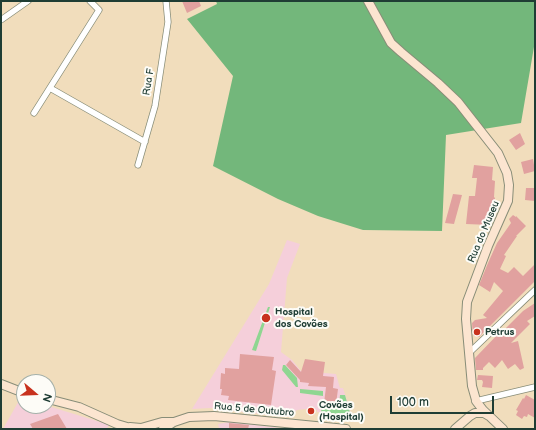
<!DOCTYPE html>
<html>
<head>
<meta charset="utf-8">
<style>
	body { margin:0 }
	#map { position:relative; width:536px; height:430px; overflow:hidden; background:#f1ddbc; font-family:"Balsamiq Sans",sans-serif }
	canvas { display:block }
	.frame { position:absolute; inset:0; border:2px solid #1f3d34; pointer-events:none }
	.north { position:absolute; left:16px; top:374px; width:40px; height:40px; box-sizing:border-box; background:#fdfcf7; border:1px solid #a4b0a9; border-radius:50%; rotate:109deg; font-size:11px; font-weight:700; line-height:16px; text-align:center; color:#1f3d34 }
	.north::after { content:''; display:block; margin:auto; width:14px; height:18px; background:#c8321e; clip-path:polygon(50% 0,100% 100%,50% 72%,0 100%) }
	.scale { position:absolute; left:390px; top:396px; width:104px; height:18px; box-sizing:border-box; border:2px solid #1f3d34; border-top:0; padding-left:5px; font-size:12px; line-height:14px; white-space:nowrap; color:#1f3d34; -webkit-text-stroke:3px #fdfcf7; paint-order:stroke }
</style>
</head>
<body>
<div id="map">
<canvas width="536" height="430"></canvas>
<div class="frame"></div>
<div class="north">N</div>
<div class="scale">100 m</div>
</div>
<script>
const c = document.querySelector('canvas').getContext('2d');
c.lineJoin = 'round';
function paint(path, color) { c.fillStyle = color; c.fill(path, 'evenodd'); }
const shape = rows => new Path2D(rows.map(r => 'M' + r).join(''));
function trace(path, color, width, dash) { c.strokeStyle = color; c.lineWidth = width; c.lineCap = dash ? 'butt' : 'round'; c.setLineDash(dash || []); c.stroke(path); }
function drawText(font, color, halo, rows, align = 'center') {
  c.font = font + ' "Balsamiq Sans",sans-serif'; c.lineWidth = 4; c.setLineDash([]); c.textBaseline = 'middle'; c.strokeStyle = halo; c.fillStyle = color; for (const [text, x, y, turn = 0] of rows) {
    c.save(); c.translate(x, y); c.rotate((+turn || 0) * Math.PI / 180); c.textAlign = isNaN(turn) ? turn : align; if (halo) c.strokeText(text, 0, 0); c.fillText(text, 0, 0); c.restore();
  }
}
const built = shape([
	[287,240,300,244,287,278,281,352,292,360,301,371,336,374,340,388,343,388,352,416,317,412,317,410,306,409,297,410,288,417,210,408,192,409,269,284],
	[21,397,24,398,24,406,48,406,110,425,106,429,3,429],
	[229,422,280,428,292,429,217,429,219,428,218,424]
]);
const green = shape([
	[268,307,270,307,256,351,252,350],
	[283,365,285,365,297,378,298,387,296,387,282,370],
	[300,389,323,391,323,396,300,393],
	[340,395,345,395,351,416,321,412,322,405,339,406]
]);
const forest = shape([
	[216,1,535,1,535,41,521,123,446,135,442,231,363,230,318,216,278,199,213,166,233,76,187,19,217,4]
]);
const building = shape([
	[182,1,199,1,201,6,187,13],
	[520,133,525,144,516,150,509,140],
	[533,159,535,171,524,174,521,162],
	[474,165,493,167,492,180,495,181,494,197,495,198,493,218,492,218,490,225,466,224,469,196,475,196,477,178,472,178],
	[526,188,535,188,535,201,525,200],
	[453,194,462,195,454,224,445,223],
	[513,215,516,217,516,216,526,226,516,236,517,236,504,255,506,256,500,269,508,273,514,267,523,276,535,264,535,281,479,337,473,335,472,323,475,320,487,318,483,315,503,291,494,282,490,292,479,285,488,263,497,243,511,223,509,219],
	[535,303,535,316,527,321,530,324,511,343,518,341,524,368,520,370,515,364,508,369,502,360,495,368,489,362,483,368,483,370,476,370,475,358,500,332,504,330,523,311],
	[240,354,274,357,272,370,276,371,271,405,228,400,229,396,221,395,222,389,220,389,221,373,225,374,225,368,239,369],
	[305,359,325,362,323,376,334,377,333,388,338,389,336,404,324,403,326,387,308,386,309,383,300,382,300,380,286,365,290,360,301,372],
	[478,375,493,376,492,388,482,387,483,382,482,380,477,380],
	[526,395,535,400,535,418,528,414,527,417,524,416,522,419,516,415,518,411,516,410,523,398,524,399],
	[58,414,67,429,33,429,30,424],
	[229,423,249,425,248,429,229,429]
]);
const street = shape([
	[1,20,28,1],
	[50,88,145,142],
	[34,113,99,10,90,1],
	[138,165,155,106,168,22,166,1],
	[470,352,535,290],
	[476,401,535,387]
]);
const secondary = shape([
	[368,1,391,43,401,52,438,83,458,102,498,153,507,173,509,185,508,201,488,246,467,302,466,319,472,386,476,400],
	[1,384,24,393],
	[48,399,79,407,117,424,134,429],
	[476,401,483,410,503,429],
	[130,427,141,428,162,422,174,422],
	[163,429,174,422,189,417,214,416,346,429],
	[455,429,470,416,475,413,484,413,489,416]
]);
const markers = [
	[266,318,5,"#c8321e"],
	[477,332,4,"#c8321e"],
	[311,411,4,"#c8321e"]
];
const streetNames = [
	["Rua F",149,82,-81],
	["Rua do Museu",484,232,-67],
	["Rua 5 de Outubro",254,410,5]
];
const poiNames = [
	["Hospital",275,312],
	["dos Covões",275,324],
	["Petrus",485,332],
	["Covões",319,405],
	["(Hospital)",319,417]
];
paint(built, '#f5cfda');
paint(green, '#8fd691');
paint(forest, '#73b77b');
paint(building, '#e1a19f');
trace(street, '#888d78', 7);
trace(secondary, '#888d78', 10);
trace(street, '#fff', 5.5);
trace(secondary, '#fce5d0', 8);
for (const [x, y, r, color] of markers) { const dot = new Path2D(); dot.arc(x, y, r, 0, 2 * Math.PI); c.fillStyle = color; c.fill(dot); trace(dot, '#fdfcf7', 1.5); }
drawText('10px', '#1f3d34', '#fdfcf7', streetNames);
drawText('bold 10px', '#1f3d34', '#fdfcf7', poiNames, 'left');
</script>
</body>
</html>
